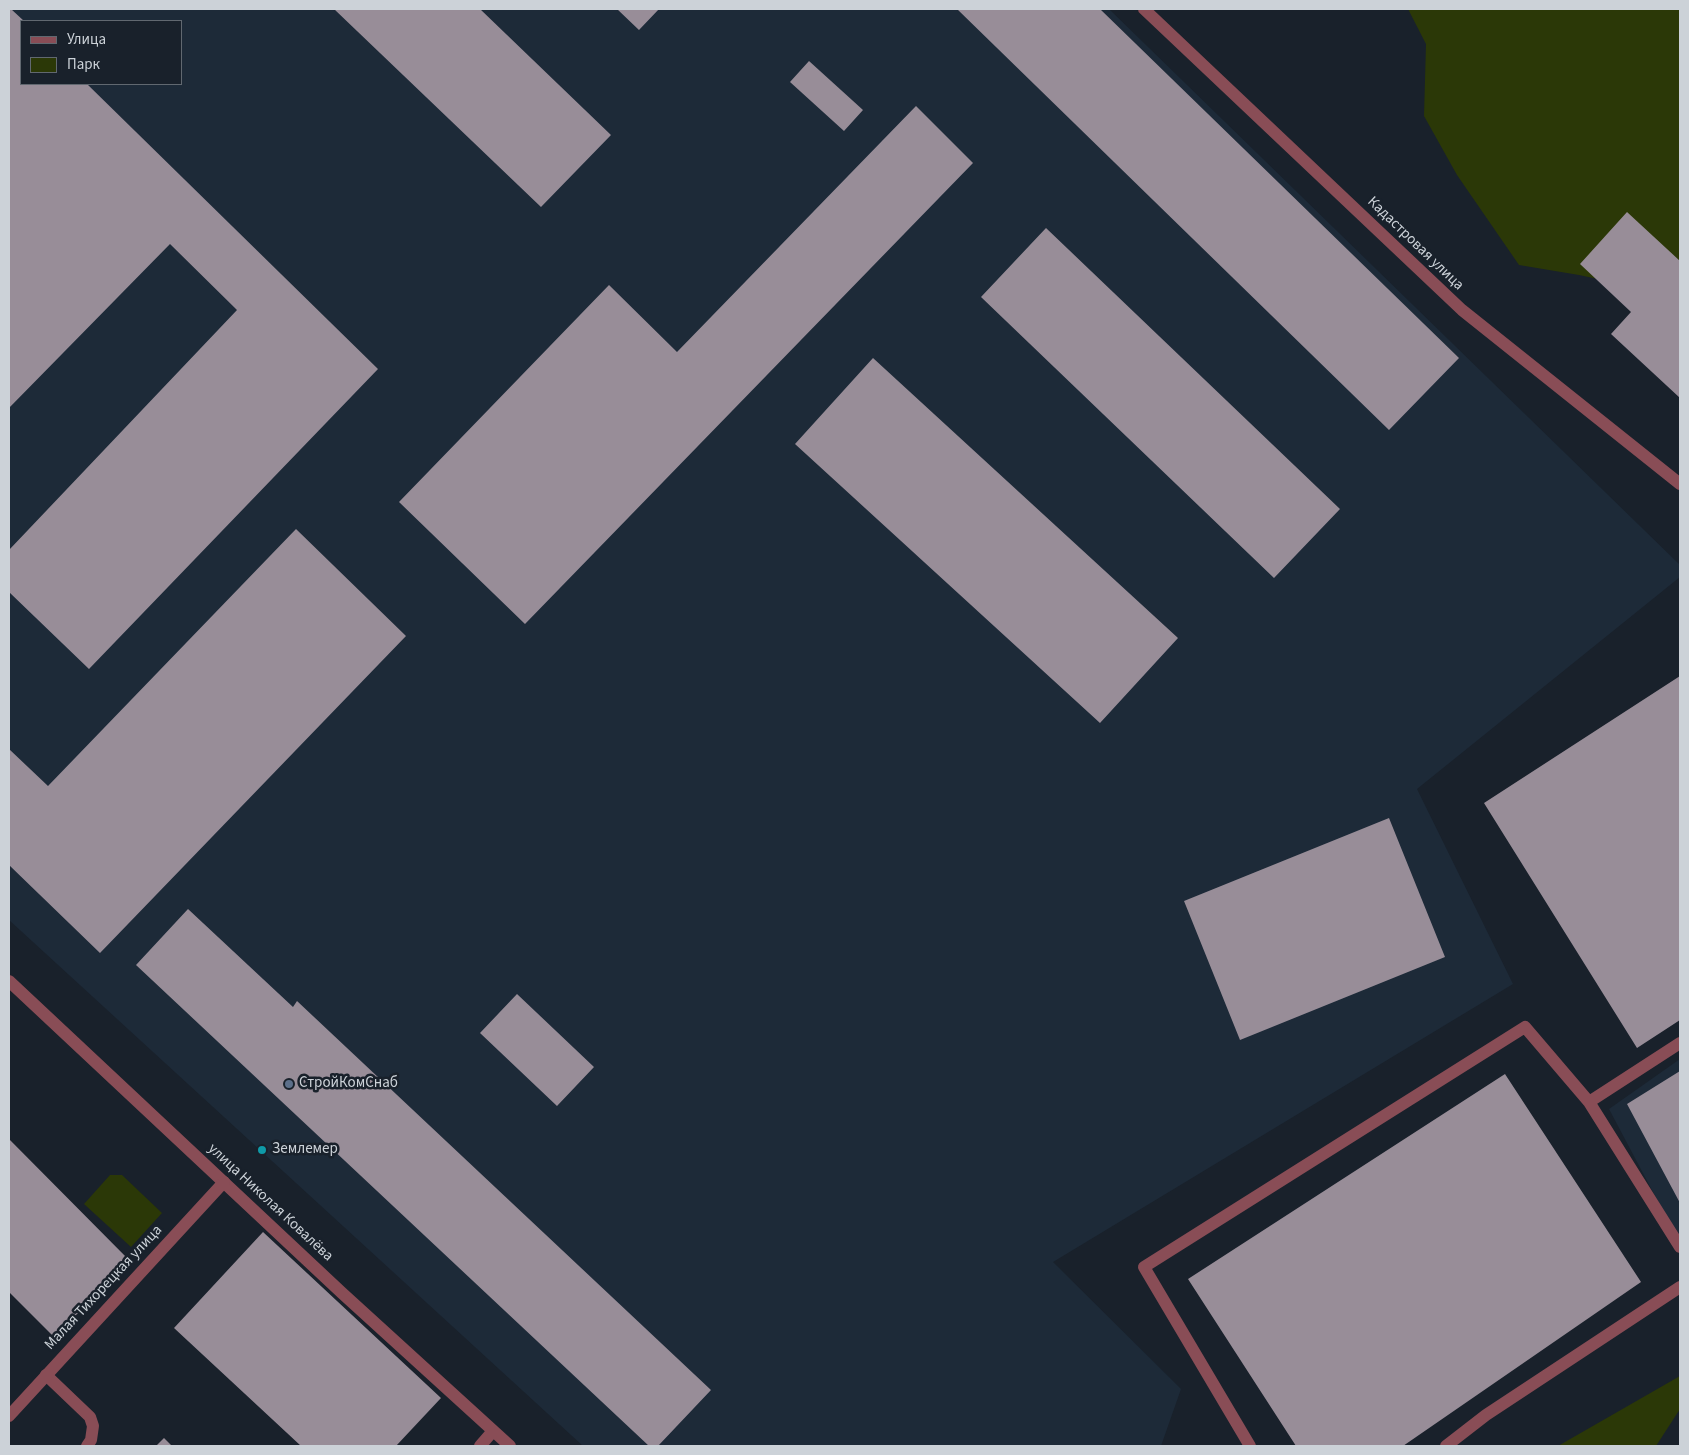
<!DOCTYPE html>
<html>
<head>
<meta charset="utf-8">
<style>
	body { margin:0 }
	#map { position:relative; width:1689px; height:1455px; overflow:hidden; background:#19212b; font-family:"Source Sans 3",sans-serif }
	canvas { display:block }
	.frame { position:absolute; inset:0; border:10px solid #ccd2d8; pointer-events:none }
	.legend { position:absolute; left:20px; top:20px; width:162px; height:65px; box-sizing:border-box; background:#19212b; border:1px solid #616870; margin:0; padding:6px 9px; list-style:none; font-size:15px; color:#ccd2d8 }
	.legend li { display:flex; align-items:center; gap:10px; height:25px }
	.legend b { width:25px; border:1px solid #616870 }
</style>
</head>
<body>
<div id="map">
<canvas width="1689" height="1455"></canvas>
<div class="frame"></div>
<ul class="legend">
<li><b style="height:6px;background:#894d56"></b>Улица</li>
<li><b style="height:14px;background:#2b3807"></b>Парк</li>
</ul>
</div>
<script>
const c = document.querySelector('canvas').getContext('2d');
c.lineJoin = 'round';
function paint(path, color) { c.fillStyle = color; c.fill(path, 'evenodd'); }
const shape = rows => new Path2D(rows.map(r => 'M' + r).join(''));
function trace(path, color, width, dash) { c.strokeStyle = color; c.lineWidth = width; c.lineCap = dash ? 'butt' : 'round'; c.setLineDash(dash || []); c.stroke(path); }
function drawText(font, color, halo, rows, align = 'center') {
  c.font = font + ' "Source Sans 3",sans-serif'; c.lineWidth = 5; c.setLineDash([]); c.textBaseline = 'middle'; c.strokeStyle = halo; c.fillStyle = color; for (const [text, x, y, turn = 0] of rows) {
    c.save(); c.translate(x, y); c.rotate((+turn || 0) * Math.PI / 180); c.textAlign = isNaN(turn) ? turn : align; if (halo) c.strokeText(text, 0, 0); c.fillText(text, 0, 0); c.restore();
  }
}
const built = shape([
	[9,9,1109,9,1680,565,1680,577,1417,789,1513,984,1053,1262,1181,1389,1161,1446,583,1446,9,920],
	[21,21,181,21,181,84,21,84],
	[1680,1059,1680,1243,1609,1109]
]);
const green = shape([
	[1408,9,1680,9,1680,283,1645,289,1579,275,1519,265,1457,175,1424,116,1426,44],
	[110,1175,122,1175,162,1213,131,1247,84,1204],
	[1680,1376,1680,1409,1656,1446,1558,1446]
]);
const building = shape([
	[9,9,11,9,24,21,21,21,21,84,87,84,378,369,89,669,9,592,9,550,237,310,170,244,9,408],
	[334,9,480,9,611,135,541,207],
	[617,9,659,9,639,30],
	[957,9,1100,9,1459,358,1389,430],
	[809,61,863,110,844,131,790,82],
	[916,106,973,163,525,624,399,502,609,285,677,352],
	[1627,212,1680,261,1680,398,1611,334,1631,312,1580,264],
	[1046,228,1340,509,1274,578,981,297],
	[873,358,1178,638,1100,723,795,444],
	[296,529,406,636,100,953,9,865,9,749,48,786],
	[1680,676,1680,1020,1637,1048,1484,803],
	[1389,818,1445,957,1240,1040,1184,901],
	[188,909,293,1007,297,1001,711,1390,658,1446,649,1446,136,965],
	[517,994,594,1067,557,1106,480,1033],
	[1680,1071,1680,1203,1627,1104],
	[1505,1074,1641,1282,1403,1446,1296,1446,1188,1279],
	[9,1139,130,1261,54,1337,9,1292],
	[263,1232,441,1398,396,1446,301,1446,174,1328],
	[164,1438,172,1446,156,1446]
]);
const service = shape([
	[9,981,342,1293,510,1446],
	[1680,1043,1589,1102,1680,1247],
	[46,1375,90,1417,93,1426,91,1440,87,1446],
	[480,1446,493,1431],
	[1250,1446,1144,1267,1525,1027,1589,1102],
	[1446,1446,1486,1415,1680,1287]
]);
const minor = shape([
	[1144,9,1462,310,1680,484],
	[9,1416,224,1182]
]);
const markers = [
	[289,1084,5,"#5c6f8a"],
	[262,1150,5,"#0f9aa8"]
];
const streetNames = [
	["Кадастровая улица",1415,244,44],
	["улица Николая Ковалёва",270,1203,43],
	["Малая Тихорецкая улица",104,1288,-47]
];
const poiNames = [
	["СтройКомСнаб",299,1084],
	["Землемер",272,1150]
];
paint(built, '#1d2a38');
paint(green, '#2b3807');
paint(building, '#988d98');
trace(service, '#894d56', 12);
trace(minor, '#894d56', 12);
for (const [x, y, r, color] of markers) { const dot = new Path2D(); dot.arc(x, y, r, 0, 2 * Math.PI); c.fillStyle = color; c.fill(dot); trace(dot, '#19212b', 2); }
drawText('15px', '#ccd2d8', '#19212b', streetNames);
drawText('15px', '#ccd2d8', '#19212b', poiNames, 'left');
</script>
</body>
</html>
